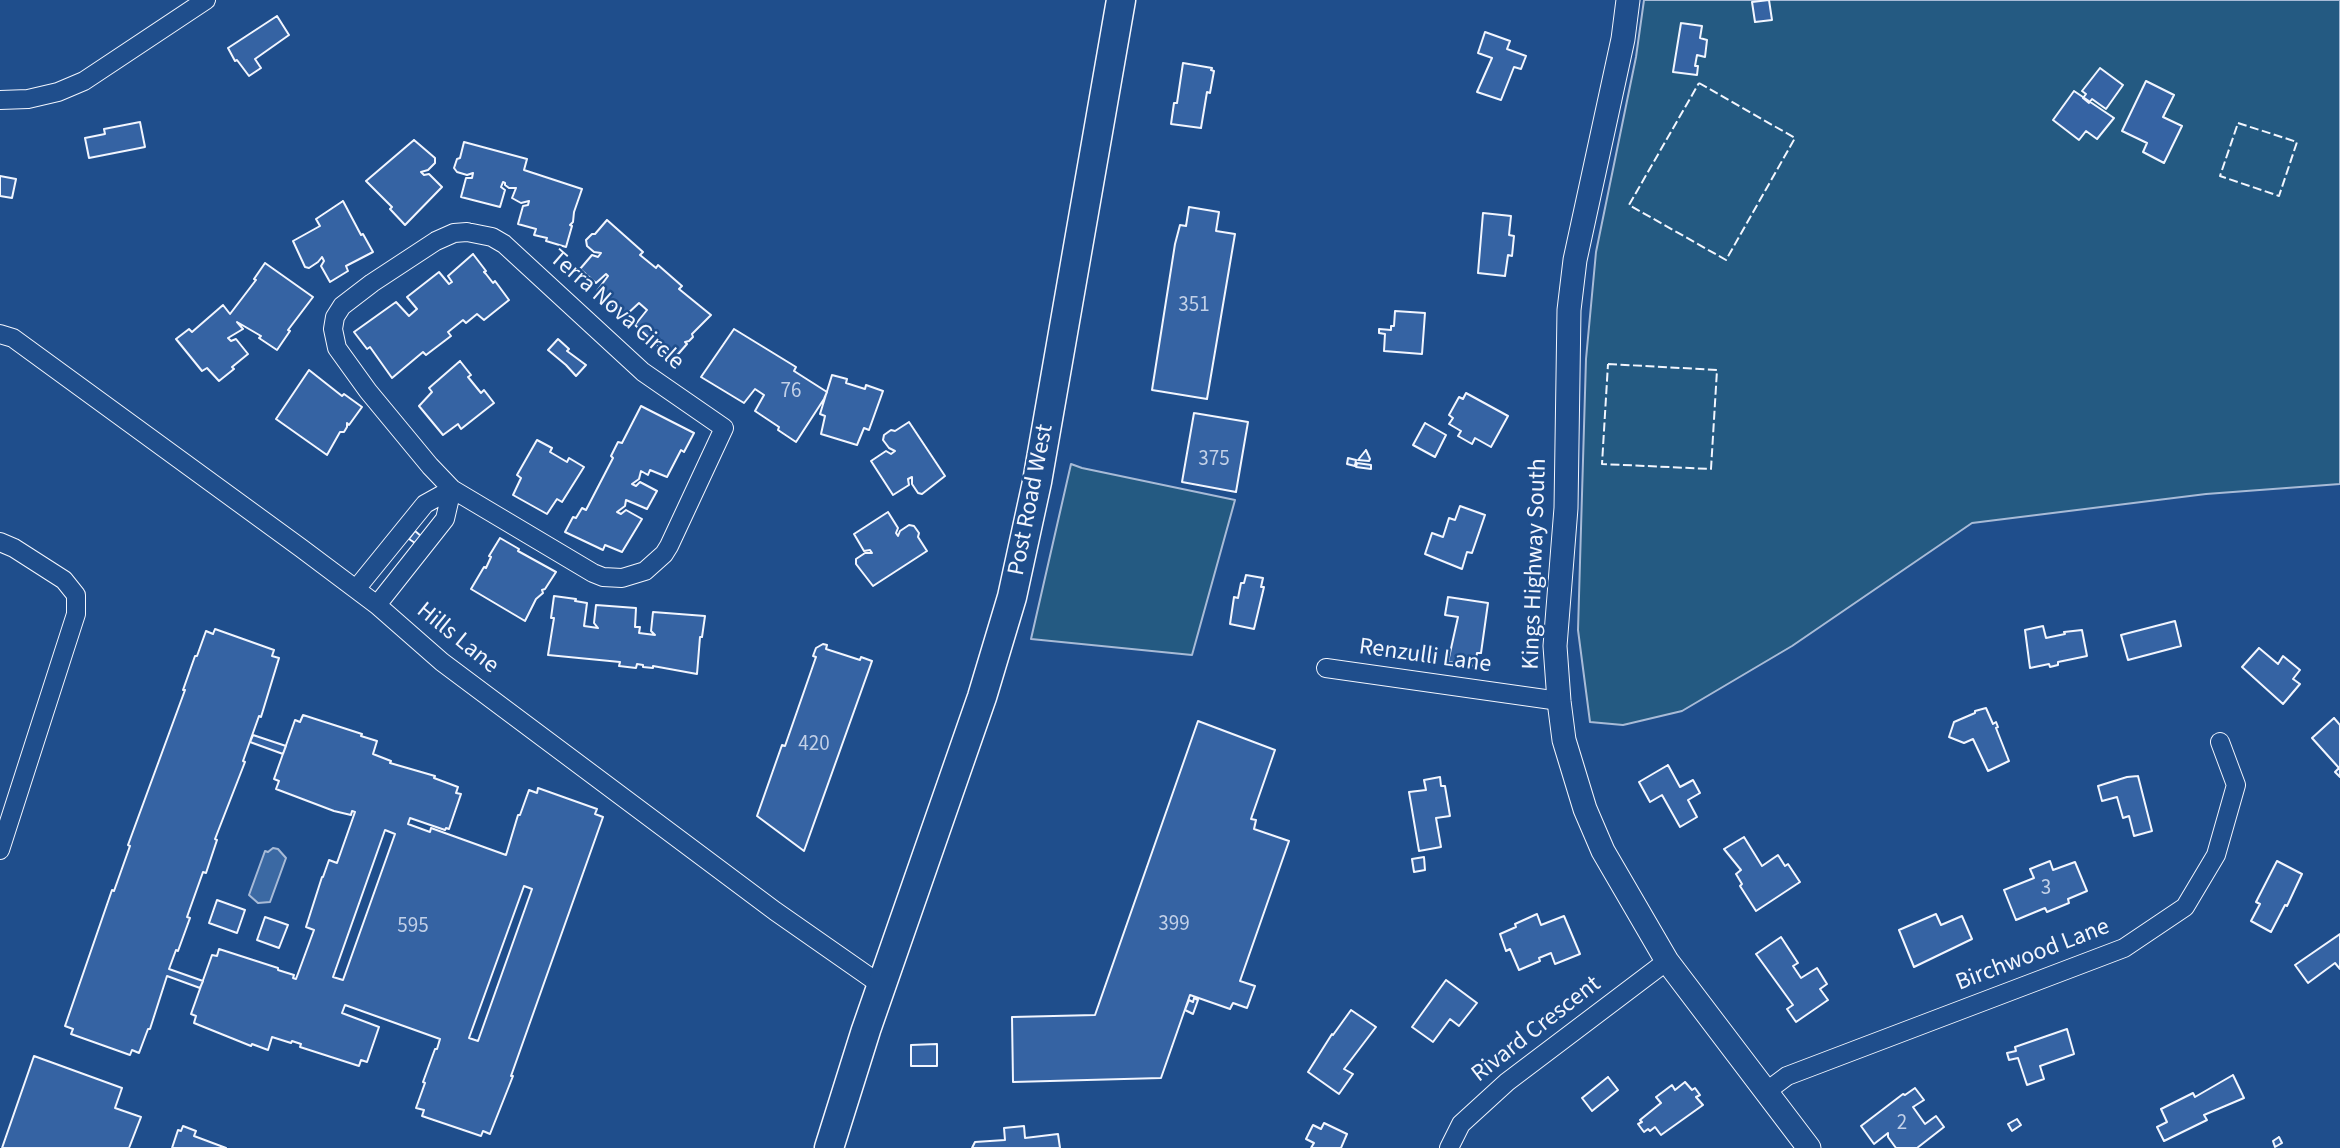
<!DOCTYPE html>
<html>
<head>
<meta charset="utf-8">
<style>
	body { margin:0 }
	canvas { display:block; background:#1f4e8c }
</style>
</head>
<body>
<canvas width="2340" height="1148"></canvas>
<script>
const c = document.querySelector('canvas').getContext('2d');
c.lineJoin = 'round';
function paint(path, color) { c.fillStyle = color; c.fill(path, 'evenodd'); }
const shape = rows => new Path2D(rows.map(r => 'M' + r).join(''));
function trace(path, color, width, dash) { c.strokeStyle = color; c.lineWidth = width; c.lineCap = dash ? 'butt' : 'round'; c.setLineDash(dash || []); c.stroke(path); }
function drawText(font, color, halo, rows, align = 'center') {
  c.font = font + ' "Source Sans 3",sans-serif'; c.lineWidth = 5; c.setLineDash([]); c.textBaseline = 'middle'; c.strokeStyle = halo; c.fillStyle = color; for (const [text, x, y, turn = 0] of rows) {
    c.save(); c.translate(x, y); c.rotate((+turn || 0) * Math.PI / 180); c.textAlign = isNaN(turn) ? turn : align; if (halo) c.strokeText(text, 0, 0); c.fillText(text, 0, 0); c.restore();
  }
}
const green = shape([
	[1644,0,2340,0,2340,484,2206,494,1972,523,1792,646,1682,711,1623,725,1590,722,1578,630,1586,359,1596,252,1636,57,1644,0],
	[1071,464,1082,468,1235,500,1192,655,1031,639,1071,464]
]);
const water = shape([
	[273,848,278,849,286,858,270,902,258,903,249,895,265,851,268,852,273,848]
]);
const building = shape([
	[1769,0,1772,20,1755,22,1752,2,1769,0],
	[277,16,289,35,255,59,261,68,249,76,237,60,235,61,228,48,277,16],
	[1681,23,1702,26,1700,38,1707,40,1705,57,1697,55,1695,66,1698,66,1697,75,1673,72,1681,23],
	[1485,32,1510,41,1507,49,1526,56,1521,69,1514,67,1501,100,1477,92,1492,58,1478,53,1485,32],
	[1183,63,1212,68,1211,70,1214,71,1210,93,1207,92,1201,128,1171,124,1174,103,1177,103,1183,63],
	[2100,68,2123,85,2106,109,2092,99,2089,103,2083,98,2086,94,2082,91,2100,68],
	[2146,81,2174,95,2163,117,2182,126,2164,163,2143,152,2147,143,2122,131,2146,81],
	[2074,91,2114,118,2097,139,2086,131,2079,140,2053,120,2074,91],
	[140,122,145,147,89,158,85,138,105,134,104,129,140,122],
	[414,140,435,158,435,163,428,170,421,172,424,175,429,174,442,187,405,225,390,209,392,207,366,181,414,140],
	[464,142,527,159,524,170,582,189,574,212,573,222,570,225,572,226,566,247,546,241,547,238,534,235,536,229,518,224,523,206,528,205,529,201,521,203,512,198,516,188,509,188,505,185,505,183,503,182,501,187,505,190,500,207,461,197,466,178,472,178,473,173,467,175,457,172,454,168,457,159,460,158,464,142],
	[0,176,16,179,12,198,0,196,0,176],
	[343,201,361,235,363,234,373,252,346,266,348,271,330,282,321,266,324,261,322,257,318,262,309,268,305,267,293,241,320,226,316,219,343,201],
	[1189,207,1219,212,1216,231,1235,234,1207,399,1152,390,1175,244,1180,225,1186,226,1189,207],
	[1483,213,1511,216,1509,235,1514,236,1512,256,1508,255,1505,276,1478,273,1483,213],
	[607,220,643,252,640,255,656,268,658,265,682,286,679,289,711,315,692,334,693,337,689,341,685,342,687,344,673,360,635,325,647,310,639,303,625,316,597,291,608,276,606,274,596,283,580,269,592,255,598,257,601,253,594,252,587,246,586,240,592,234,595,234,607,220],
	[473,254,486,271,484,272,486,274,493,283,495,281,509,300,484,320,477,314,466,323,463,320,448,332,451,336,426,355,423,352,392,378,370,347,367,349,354,332,396,302,409,316,417,309,407,297,439,272,449,284,452,282,448,276,473,254],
	[265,263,313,297,288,330,290,331,277,350,259,338,261,336,237,322,243,329,228,338,231,341,236,339,248,354,232,367,234,369,219,381,207,368,202,371,176,339,189,329,192,332,223,305,230,314,256,280,254,279,265,263],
	[1395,311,1425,313,1422,354,1384,351,1385,334,1379,333,1379,329,1391,330,1391,326,1394,326,1395,311],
	[734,329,796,367,794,371,827,392,824,399,796,442,778,430,779,427,755,411,764,395,755,389,744,403,701,377,734,329],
	[558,339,569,349,567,351,586,365,576,376,566,365,548,350,558,339],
	[460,361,471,375,468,377,481,393,484,390,494,403,461,429,458,424,443,435,419,406,432,392,429,388,460,361],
	[309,370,342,396,344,394,362,407,349,425,347,423,347,427,344,432,340,432,327,455,276,419,309,370],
	[832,375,847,379,846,383,865,389,866,385,883,391,869,430,864,428,857,445,821,434,825,416,820,414,832,375],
	[1466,393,1508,416,1491,447,1475,438,1472,444,1458,436,1461,431,1449,424,1453,418,1449,415,1459,397,1463,399,1466,393],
	[641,406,694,433,684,452,681,450,667,477,650,470,648,475,641,471,639,479,632,484,636,486,640,482,657,491,647,509,626,500,625,506,617,512,621,514,626,510,642,519,622,552,605,545,603,550,565,532,573,517,576,518,582,508,586,510,613,458,611,456,618,442,622,443,641,406],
	[1194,413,1248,422,1236,492,1182,482,1194,413],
	[909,422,945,476,922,494,918,493,912,484,912,477,908,479,909,485,893,495,871,461,886,451,891,454,895,451,889,448,883,440,884,435,891,430,895,431,909,422],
	[1425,423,1446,435,1435,457,1413,445,1425,423],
	[537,440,552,448,550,452,567,462,569,458,584,467,562,502,557,499,547,514,513,495,521,478,517,475,537,440],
	[1366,450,1370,459,1369,461,1358,460,1366,450],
	[1348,458,1356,460,1355,466,1347,464,1348,458],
	[1357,463,1371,465,1371,469,1356,467,1357,463],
	[1460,506,1485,515,1472,553,1467,552,1462,569,1425,554,1432,533,1443,537,1449,518,1455,520,1460,506],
	[888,512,898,528,896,533,898,536,900,531,909,525,914,526,919,533,918,537,927,551,873,586,856,564,856,559,865,553,872,553,870,550,864,551,854,534,888,512],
	[415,531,421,536,415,543,409,539,415,531],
	[500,538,519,549,518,551,556,572,545,589,542,590,543,593,536,599,525,621,471,589,484,567,486,568,491,557,489,556,500,538],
	[1246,575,1263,578,1261,587,1264,587,1254,629,1230,624,1234,597,1238,598,1241,583,1244,583,1246,575],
	[554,596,576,599,575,601,587,603,584,626,598,628,594,623,596,605,636,608,635,627,640,627,639,633,655,635,651,631,653,612,705,616,702,637,700,637,697,674,653,666,653,668,643,667,643,665,637,664,636,668,619,666,620,662,548,655,554,618,551,618,554,596],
	[1448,597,1488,603,1481,653,1477,653,1475,666,1448,662,1458,617,1445,615,1448,597],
	[2175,621,2181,646,2128,660,2121,635,2175,621],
	[2043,626,2046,638,2065,634,2064,632,2082,630,2087,656,2058,662,2058,665,2050,667,2049,664,2030,668,2025,630,2043,626],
	[215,629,274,650,272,656,279,658,261,717,259,716,243,761,245,762,215,839,217,840,206,873,203,872,187,917,190,918,178,951,176,950,169,969,203,981,200,988,167,976,150,1029,148,1029,139,1053,132,1050,130,1055,71,1034,73,1029,65,1026,112,890,114,891,130,846,128,845,185,690,183,690,195,656,197,656,206,631,213,634,215,629],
	[823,644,827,645,826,649,860,660,861,657,872,661,804,851,757,816,782,745,785,746,816,657,813,656,816,648,823,644],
	[2259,648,2278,664,2283,656,2300,670,2293,679,2300,684,2283,704,2242,667,2259,648],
	[1986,708,1993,724,1996,722,1998,727,1996,728,2009,761,1988,771,1973,739,1964,743,1949,737,1954,722,1975,713,1975,711,1986,708],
	[303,715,362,734,361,736,377,741,373,754,391,761,390,763,435,776,434,778,458,787,456,793,461,794,449,829,446,828,445,830,410,818,408,824,430,832,431,828,506,855,518,815,520,815,529,790,537,793,538,788,597,809,595,814,603,817,511,1076,513,1076,490,1134,483,1131,481,1136,422,1116,424,1110,416,1108,425,1083,423,1082,435,1049,437,1049,440,1039,345,1005,342,1013,379,1027,367,1062,361,1060,359,1066,300,1047,301,1044,292,1041,291,1043,272,1037,268,1050,252,1044,251,1046,194,1023,196,1016,191,1014,212,955,217,956,219,949,278,968,278,970,294,975,293,978,296,979,314,930,306,927,322,877,323,877,329,860,337,863,355,812,352,811,351,815,334,811,276,789,279,781,274,779,295,720,300,722,303,715],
	[385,830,395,834,343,980,333,977,385,830],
	[524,886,532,889,478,1041,469,1038,524,886],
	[2334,718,2340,725,2340,777,2335,772,2339,768,2312,738,2334,718],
	[1198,721,1275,750,1251,819,1256,820,1254,829,1289,841,1240,981,1255,986,1247,1008,1233,1003,1230,1009,1190,995,1161,1078,1013,1082,1012,1017,1095,1015,1198,721],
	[253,735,286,746,283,754,250,742,253,735],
	[1668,765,1680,787,1693,780,1700,793,1688,800,1697,817,1680,827,1662,795,1650,802,1639,782,1668,765],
	[2138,776,2152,831,2134,836,2129,816,2123,818,2117,797,2102,801,2098,786,2127,777,2138,776],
	[1440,777,1441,786,1445,786,1450,816,1436,818,1441,847,1419,851,1409,792,1426,790,1424,780,1440,777],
	[1744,837,1762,866,1778,855,1785,866,1788,864,1800,882,1756,911,1740,886,1742,884,1736,874,1741,870,1724,849,1744,837],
	[1424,857,1425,870,1414,872,1412,859,1424,857],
	[2050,861,2053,870,2075,862,2087,891,2068,899,2069,903,2047,912,2045,908,2016,920,2004,890,2034,878,2030,869,2050,861],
	[2277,861,2302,874,2287,906,2285,905,2271,932,2251,921,2260,904,2256,902,2277,861],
	[217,900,245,910,237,933,209,923,217,900],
	[1537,914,1541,925,1564,916,1580,954,1555,964,1551,953,1539,958,1540,961,1519,970,1510,949,1506,951,1500,934,1516,927,1515,924,1537,914],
	[1936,914,1941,925,1962,916,1972,939,1914,967,1899,930,1936,914],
	[265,917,288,925,279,948,257,940,265,917],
	[2340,934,2340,969,2335,963,2308,983,2295,965,2340,934],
	[1781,937,1798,963,1793,966,1801,978,1817,968,1827,984,1820,989,1828,1000,1796,1022,1787,1009,1793,1005,1756,954,1781,937],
	[1446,980,1477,1003,1459,1026,1450,1019,1433,1042,1412,1027,1446,980],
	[1194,998,1198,1000,1193,1014,1185,1010,1189,1000,1193,1002,1194,998],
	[1351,1010,1376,1027,1344,1069,1353,1074,1339,1094,1308,1072,1332,1034,1333,1035,1351,1010],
	[2067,1029,2074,1054,2040,1066,2044,1079,2027,1085,2018,1058,2009,1060,2007,1053,2016,1051,2015,1047,2067,1029],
	[937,1044,937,1066,911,1066,911,1045,937,1044],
	[34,1056,122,1088,115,1108,141,1117,129,1148,2,1148,34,1056],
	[2233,1075,2244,1098,2204,1115,2207,1120,2164,1141,2157,1127,2167,1122,2161,1109,2193,1093,2195,1097,2233,1075],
	[1608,1077,1618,1090,1592,1111,1582,1098,1608,1077],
	[1685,1082,1692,1090,1695,1088,1700,1095,1696,1097,1703,1105,1661,1135,1655,1127,1650,1131,1648,1129,1644,1132,1638,1124,1642,1122,1640,1120,1661,1103,1656,1097,1672,1085,1675,1090,1685,1082],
	[1915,1088,1924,1100,1913,1107,1925,1124,1936,1116,1944,1127,1917,1148,1896,1148,1888,1137,1888,1133,1874,1144,1861,1126,1903,1094,1905,1095,1915,1088],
	[2017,1119,2021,1125,2012,1131,2008,1124,2017,1119],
	[1324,1123,1347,1134,1341,1148,1311,1148,1314,1143,1306,1139,1313,1125,1321,1129,1324,1123],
	[183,1126,196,1131,194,1136,226,1148,172,1148,178,1130,181,1131,183,1126],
	[1024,1126,1025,1138,1058,1134,1060,1148,972,1148,975,1142,1005,1140,1004,1128,1024,1126],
	[2279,1137,2282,1143,2275,1147,2273,1141,2279,1137]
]);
const minor = shape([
	[0,100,28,99,58,92,84,81,206,0],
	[467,232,492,237,504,244,643,372,724,428,669,546,664,554,645,571,622,578,603,577,593,573,452,489,430,466,368,391,337,348,333,329,335,317,342,306,372,283,436,241,454,233,467,232],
	[0,334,13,338,301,548,377,605,442,662,775,911,881,985],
	[0,542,14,548,64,580,76,595,76,614,0,850],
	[356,589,425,504,452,489,445,519,377,605],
	[1326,668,1559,701],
	[1767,1091,1787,1076,2124,948,2185,907,2216,855,2236,785,2220,742],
	[1449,1148,1461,1124,1507,1082,1667,961]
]);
const tertiary = shape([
	[1628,0,1623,39,1575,260,1569,310,1566,508,1555,646,1559,701,1564,740,1585,809,1603,851,1667,961,1809,1148]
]);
const primary = shape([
	[829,1148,866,1030,982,697,1012,597,1037,482,1121,0]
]);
const fence = shape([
	[1699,83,1795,138,1726,260,1629,205,1699,83],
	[2238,123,2297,142,2279,196,2220,176,2238,123],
	[1608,364,1717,370,1711,469,1602,464,1608,364]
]);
const numberNames = [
	["351",1194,306],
	["76",791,392],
	["375",1214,460],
	["420",814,745],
	["3",2046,889],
	["399",1174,925],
	["595",413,927],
	["2",1902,1124]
];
const streetNames = [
	["Terra Nova Circle",616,311,41],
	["Post Road West",1032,500,-79],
	["Kings Highway South",1536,564,-88],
	["Hills Lane",457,639,39],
	["Renzulli Lane",1425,657,8],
	["Birchwood Lane",2033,956,-21],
	["Rivard Crescent",1537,1030,-38]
];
paint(green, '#245a82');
trace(green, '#a8bbd7', 2);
paint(water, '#3b69a3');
trace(water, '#a8bbd7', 2);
paint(building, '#3563a3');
trace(building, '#f2f6ff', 2);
trace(minor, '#f2f6ff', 20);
trace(tertiary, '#f2f6ff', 25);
trace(primary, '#f2f6ff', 31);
trace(minor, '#1f4e8c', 18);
trace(tertiary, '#1f4e8c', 23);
trace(primary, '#1f4e8c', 28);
trace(fence, '#f2f6ff', 2, [9, 3.5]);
drawText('21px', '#c3d1e8', null, numberNames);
drawText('24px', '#f2f6ff', '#1f4e8c', streetNames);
</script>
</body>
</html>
